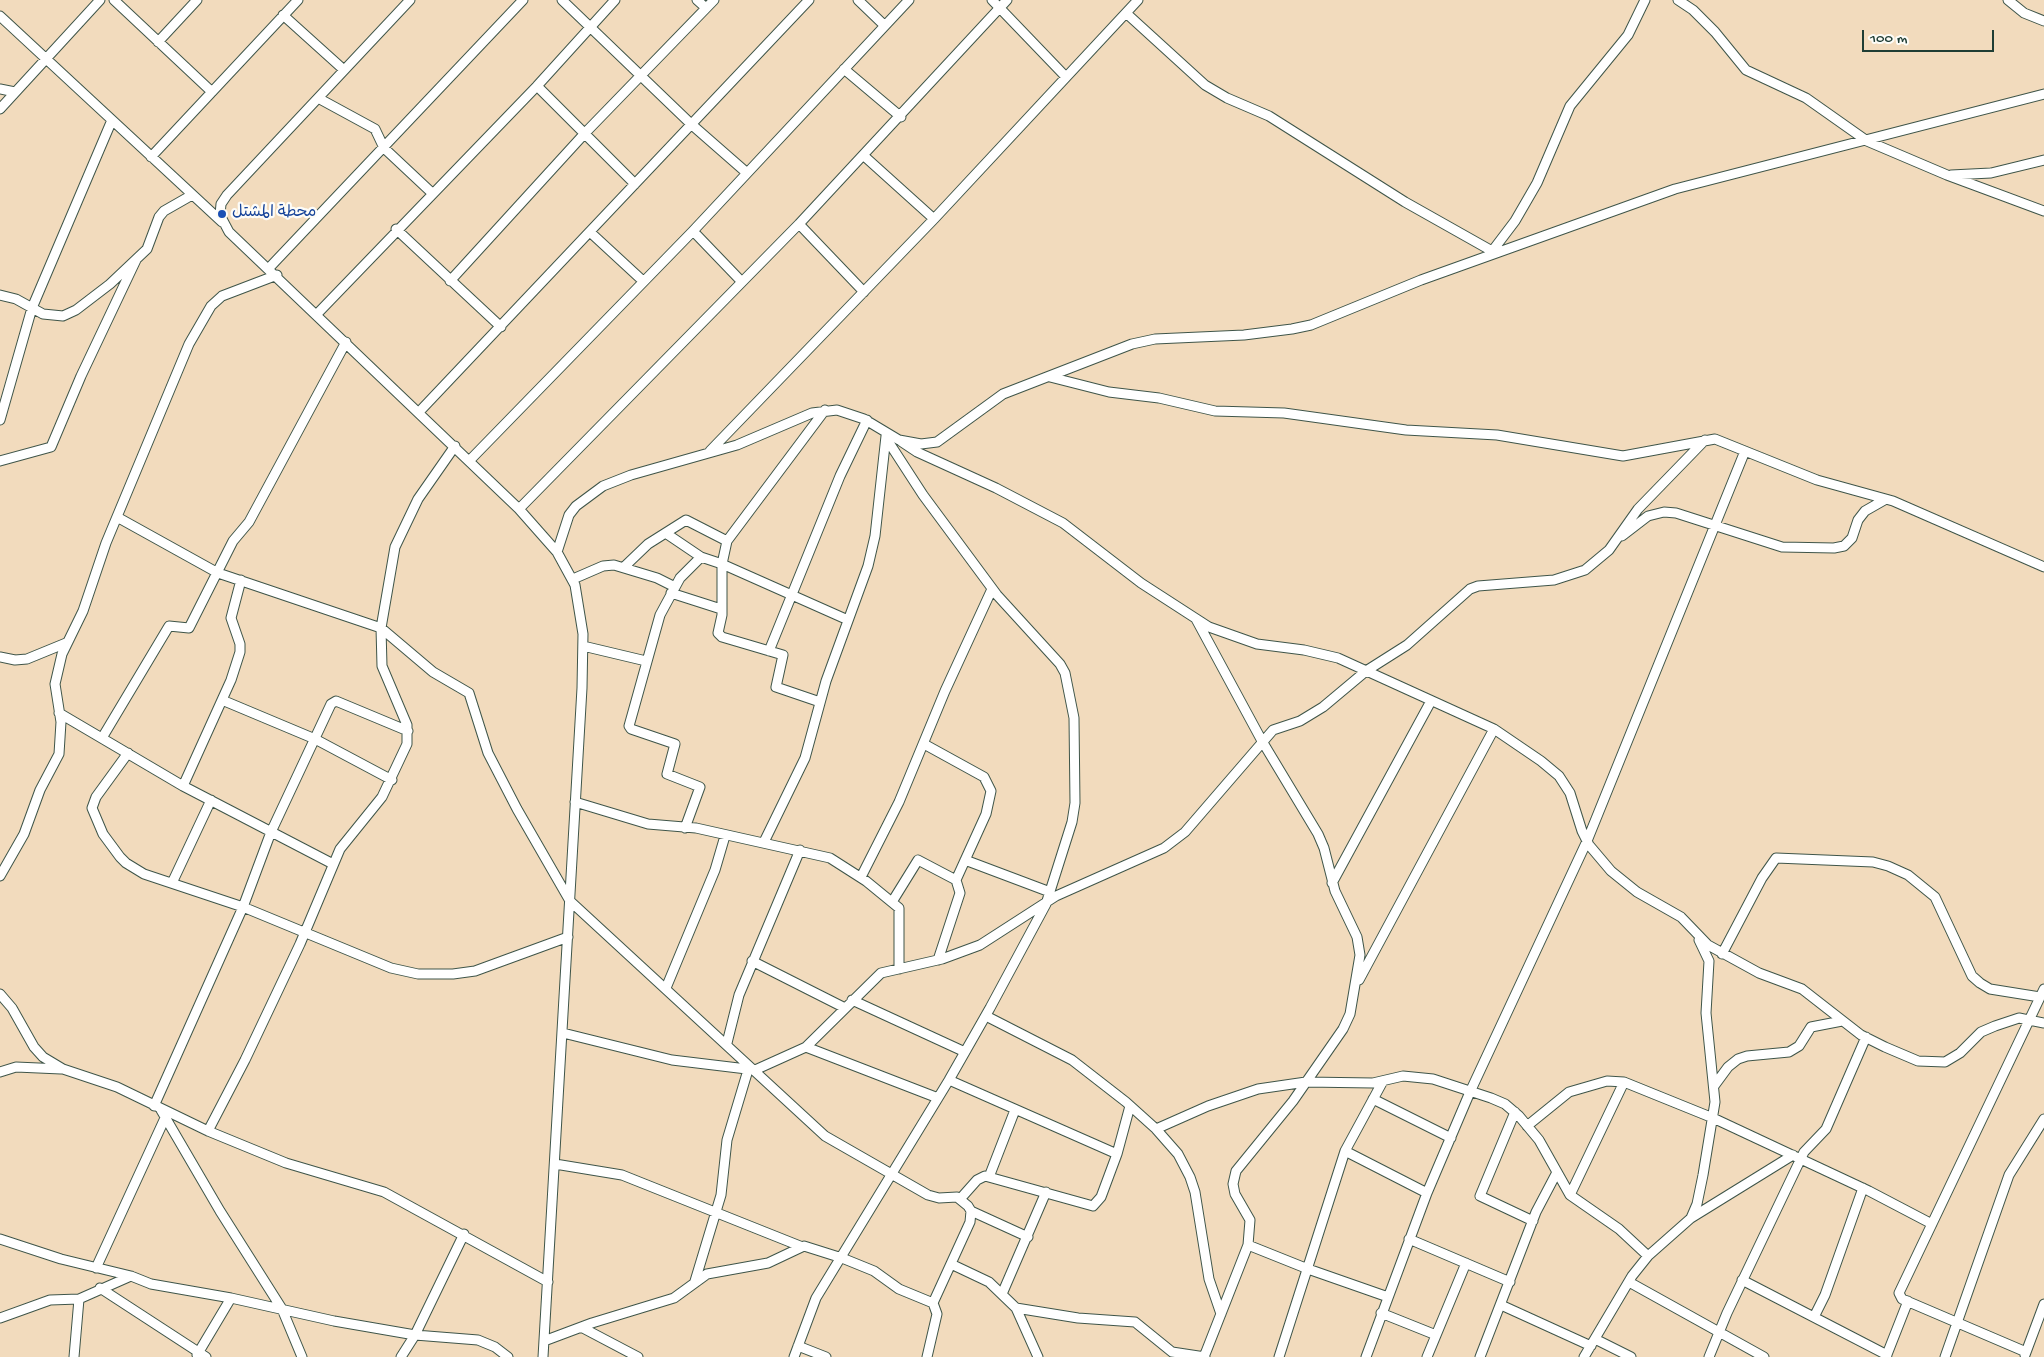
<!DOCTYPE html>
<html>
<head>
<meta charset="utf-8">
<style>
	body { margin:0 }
	#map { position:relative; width:2044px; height:1357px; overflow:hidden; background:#f2dbbd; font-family:"Gochi Hand",sans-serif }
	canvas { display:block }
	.scale { position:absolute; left:1862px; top:30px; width:132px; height:22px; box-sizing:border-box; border:2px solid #1f3d34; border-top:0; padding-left:6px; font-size:15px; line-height:18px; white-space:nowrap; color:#1f3d34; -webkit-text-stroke:4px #fdfcf7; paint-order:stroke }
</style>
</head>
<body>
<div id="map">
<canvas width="2044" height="1357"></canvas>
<div class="scale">100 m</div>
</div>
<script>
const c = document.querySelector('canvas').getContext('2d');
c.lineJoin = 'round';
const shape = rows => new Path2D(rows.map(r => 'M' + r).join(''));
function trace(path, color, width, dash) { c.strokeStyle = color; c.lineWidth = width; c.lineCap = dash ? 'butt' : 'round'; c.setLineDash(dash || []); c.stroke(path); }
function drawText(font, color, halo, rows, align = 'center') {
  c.font = font + ' "Gochi Hand","Playpen Sans Arabic",sans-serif'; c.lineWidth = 4.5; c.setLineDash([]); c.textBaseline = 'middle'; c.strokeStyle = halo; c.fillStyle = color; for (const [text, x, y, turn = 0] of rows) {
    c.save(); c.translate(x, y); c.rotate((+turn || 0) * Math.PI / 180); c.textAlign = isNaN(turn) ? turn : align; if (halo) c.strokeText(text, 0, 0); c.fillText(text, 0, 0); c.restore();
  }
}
const minor = shape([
	[114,0,212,92],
	[410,0,227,195,221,204,220,215,229,232,519,509,557,552,575,585,583,634,582,688,543,1357],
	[562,0,691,124,747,173],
	[697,0,706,8],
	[858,0,884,25],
	[992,0,1066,77],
	[1678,0,1693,10,1715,32,1746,70,1806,98,1867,141,1947,175,2044,211],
	[2008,0,2024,13,2044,21],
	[1126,13,1205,85,1227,98,1269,116,1405,202,1492,251],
	[283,15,344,70],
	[0,16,222,222],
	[158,42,197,0],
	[844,69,901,117],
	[537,86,635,184],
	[0,89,15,92],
	[318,98,375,129,384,148,432,193],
	[0,109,100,0],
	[863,155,934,219],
	[151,157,298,0],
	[1951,175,1991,173,2044,160],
	[799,224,864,292],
	[396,229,501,327],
	[693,231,742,282],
	[591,233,643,281],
	[1490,254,1515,221,1537,183,1570,106,1628,35,1645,0],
	[269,268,523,0],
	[450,281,586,132,714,0],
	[0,295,16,299,43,314,63,316,76,310,110,284,147,249,159,217,164,211,192,195],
	[317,314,537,86,615,0],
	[1050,377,1109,392,1159,398,1215,411,1284,413,1406,430,1497,435,1623,456,1715,439,1817,480,1893,501,2044,567],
	[419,412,809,0],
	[0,420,32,308,112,120],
	[902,442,917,452,996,488,1063,523,1141,583,1209,627,1257,644,1304,650,1338,658,1494,729,1541,761,1559,776,1570,793,1582,831,1589,845,1611,871,1637,892,1681,917,1708,945,1759,973,1802,989,1861,1035,1885,1047,1918,1061,1945,1062,1960,1053,1981,1032,1995,1026,2019,1018,2044,1023],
	[710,451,934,219,1138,0],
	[470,460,693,231,909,0],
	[0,461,51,447,81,376,136,260],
	[519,509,799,224,1007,0],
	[117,517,218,573,381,628,433,672,469,693,488,753,517,809,570,901,825,1136,928,1195,939,1198,957,1197,968,1206,971,1211,970,1222,933,1303],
	[667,534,701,557,722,564,848,620],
	[1622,536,1648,516,1664,512,1676,513,1782,547,1834,548,1844,546,1852,538,1858,520,1865,511,1886,499],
	[727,541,825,410],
	[557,552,569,515,576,506,603,486,631,475,737,445,812,413,837,410,864,419,899,440,921,444,937,442,1003,394,1132,344,1155,339,1244,335,1292,329,1311,325,1421,280,1675,189,2044,94],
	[624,567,648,544,686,520,727,541,722,564,722,615,718,633,722,637,783,655,776,687,820,702],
	[573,579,603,566,614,565,657,578,675,587],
	[671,593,721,609],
	[1196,619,1262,741,1318,834,1324,848,1335,891,1357,937,1360,955,1350,1014,1343,1029,1293,1101,1236,1171,1233,1184,1235,1194,1250,1220,1248,1245,1204,1357],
	[583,646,646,661],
	[769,651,840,476,867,420],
	[0,657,15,660,27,659,66,643],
	[222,700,315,739,392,780],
	[59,713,183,786,333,864],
	[102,738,169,626,189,628,233,541,249,522,346,342],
	[924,744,984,777,991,791,986,814,956,880,960,893,938,960],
	[128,753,96,797,92,808,103,834,120,857,126,863,144,874,243,907,391,968,418,974,453,974,475,971,568,937],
	[183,786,231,680,240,652,240,644,231,618,241,580],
	[575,802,648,824,696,828,830,858,866,881,899,908,899,969],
	[685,828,700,787,667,774,675,744,631,729,629,726,660,615,680,578,701,557],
	[764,842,805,758,826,681,868,566,875,536,886,436],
	[965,860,1050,892],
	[0,876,24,834,40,790,59,754,61,722,55,684,62,654,83,611,106,543,189,344,211,306,222,296,277,275],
	[861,877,899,802,945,691,992,589],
	[172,883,211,800],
	[1332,883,1431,701],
	[892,902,918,860,956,880],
	[1722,954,1762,878,1776,858,1873,862,1888,866,1908,875,1935,897,1972,976,1980,983,1990,989,2040,997],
	[752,961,845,1008],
	[1359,980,1494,729],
	[666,988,715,870,725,836],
	[0,994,12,1008,34,1047,43,1057,63,1069,117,1087,208,1131,286,1163,384,1192,548,1282],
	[852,1000,965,1052],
	[986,1016,1072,1060,1126,1102,1156,1129,1178,1154,1190,1177,1195,1192,1209,1279,1221,1314],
	[563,1033,672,1060,755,1070,806,1047,881,973,942,959,980,945,1056,896,1164,848,1185,832,1273,730,1300,721,1323,707,1366,671,1407,645,1470,589,1478,586,1554,580,1585,570,1609,550,1638,509,1705,440],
	[727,1043,739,995,800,850],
	[806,1047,938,1098],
	[0,1072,16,1067,61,1069],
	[949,1080,1117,1154],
	[1714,1086,1728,1067,1738,1059,1747,1056,1789,1052,1799,1046,1811,1027,1842,1021],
	[1373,1099,1451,1138],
	[154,1106,243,907,271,832,331,704,336,701,408,731],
	[161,1110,220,1211,282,1309,302,1357],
	[1515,1112,1480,1196,1533,1221],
	[1527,1126,1569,1092,1607,1081,1624,1082,1713,1118,1869,1191,1932,1224],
	[1156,1129,1208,1106,1258,1089,1306,1082,1373,1083,1403,1076,1433,1079,1491,1098,1505,1104,1519,1116,1539,1140,1570,1195,1619,1229,1648,1256],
	[208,1131,245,1060,300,944,340,849,382,797,407,744,407,725,382,666,381,628,395,547,418,499,455,446],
	[1345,1151,1427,1193],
	[555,1164,622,1175,800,1246],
	[989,1177,1015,1110],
	[1570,1195,1624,1082],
	[961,1198,977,1180,985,1176,1093,1206,1101,1197,1117,1154,1130,1106],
	[971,1211,1028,1237],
	[1691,1218,1697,1204,1703,1175,1715,1102,1706,1013,1709,961,1699,940],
	[0,1239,61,1259,131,1276,151,1284,231,1298,334,1321,415,1335,478,1340,495,1347,508,1357],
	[1409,1239,1510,1282],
	[1248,1245,1308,1269,1388,1297],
	[951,1264,989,1282,1016,1308,1078,1318,1135,1322,1172,1352,1205,1357],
	[96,1268,165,1118],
	[1742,1280,1887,1355],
	[695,1281,721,1195,727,1140,748,1070],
	[1629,1282,1764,1357],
	[100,1288,206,1357],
	[1002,1294,1046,1192],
	[1501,1305,1591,1346],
	[1016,1308,1038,1357],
	[1381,1313,1436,1335],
	[1814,1317,1825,1295,1863,1188],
	[0,1318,50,1300,79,1299,131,1276],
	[581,1327,638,1357],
	[1595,1339,1631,1357],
	[544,1341,592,1323,674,1298,707,1274,768,1263,804,1246,842,1258,874,1271,899,1289,933,1303,937,1314,927,1357],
	[798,1346,826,1357],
	[2026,1352,1902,1299,1899,1293,2044,989],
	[197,1355,231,1298],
	[2025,1355,2044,1304],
	[74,1357,79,1299],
	[401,1357,415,1335,464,1234],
	[794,1357,816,1298,949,1080,990,1008,1046,904,1072,822,1075,803,1074,718,1065,673,1060,664,997,595,923,495,886,438],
	[1279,1357,1345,1151,1383,1081],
	[1366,1357,1427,1193,1470,1092,1587,841,1745,451],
	[1427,1357,1466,1263],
	[1480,1357,1536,1212,1556,1174],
	[1584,1357,1632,1276,1648,1256,1691,1218,1793,1155],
	[1709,1357,1727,1313,1804,1152,1826,1129,1866,1037],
	[1886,1357,1908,1301],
	[1945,1357,2009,1175,2044,1119]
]);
const markers = [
	[222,214,5,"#1a4fb4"]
];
const transitNames = [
	["محطة المشتل",232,214]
];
trace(minor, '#3f5549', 11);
trace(minor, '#fff', 9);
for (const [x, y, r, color] of markers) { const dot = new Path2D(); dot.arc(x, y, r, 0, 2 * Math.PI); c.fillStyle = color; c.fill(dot); trace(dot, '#fdfcf7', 2); }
drawText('16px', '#164399', '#fdfcf7', transitNames, 'left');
</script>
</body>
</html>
